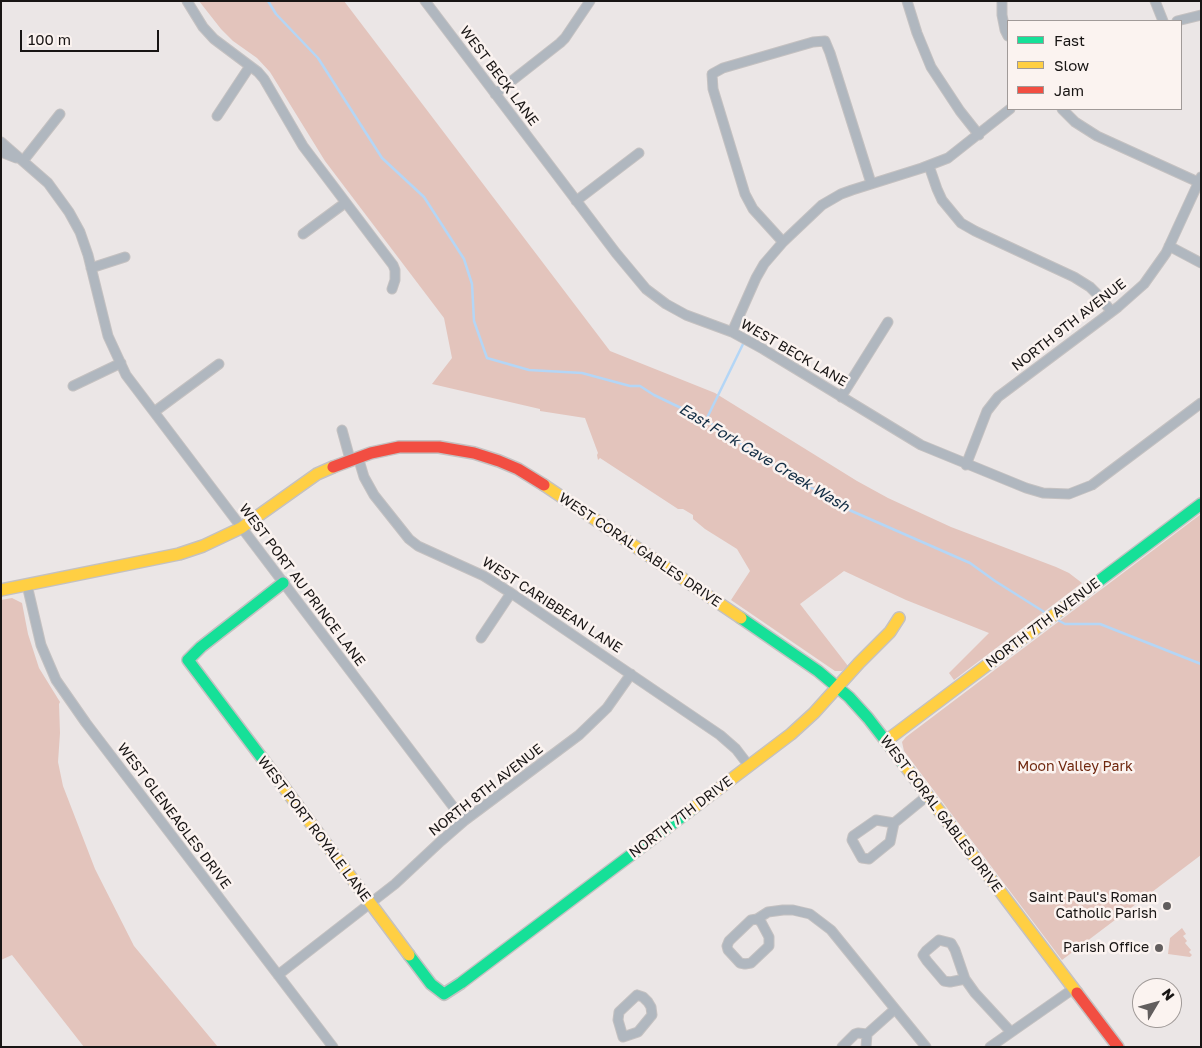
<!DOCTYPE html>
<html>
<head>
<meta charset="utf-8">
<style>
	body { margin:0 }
	#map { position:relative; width:1202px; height:1048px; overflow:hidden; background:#ebe6e6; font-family:"Golos Text",sans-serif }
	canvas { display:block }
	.frame { position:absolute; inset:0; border:2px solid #181514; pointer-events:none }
	.legend { position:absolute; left:1007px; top:20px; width:175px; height:90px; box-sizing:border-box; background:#fbf3f0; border:1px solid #a09a98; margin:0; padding:6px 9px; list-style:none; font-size:15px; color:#181514 }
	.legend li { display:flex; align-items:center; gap:10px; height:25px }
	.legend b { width:25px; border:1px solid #a09a98 }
	.north { position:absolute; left:1132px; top:978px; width:50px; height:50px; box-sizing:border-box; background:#fbf3f0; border:1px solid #a09a98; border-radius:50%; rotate:53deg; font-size:14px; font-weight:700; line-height:20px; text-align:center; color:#181514 }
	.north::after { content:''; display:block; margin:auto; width:18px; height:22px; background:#625e5e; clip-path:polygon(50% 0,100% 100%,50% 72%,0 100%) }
	.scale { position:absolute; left:20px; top:30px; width:139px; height:22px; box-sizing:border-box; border:2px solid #181514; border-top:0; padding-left:6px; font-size:15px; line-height:18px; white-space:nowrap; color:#181514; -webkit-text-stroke:4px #fbf3f0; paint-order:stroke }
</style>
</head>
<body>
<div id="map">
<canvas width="1202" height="1048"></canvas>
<div class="frame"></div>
<ul class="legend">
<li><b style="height:6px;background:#16e098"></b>Fast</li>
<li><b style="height:6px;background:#ffcf43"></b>Slow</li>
<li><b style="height:6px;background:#f24e42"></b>Jam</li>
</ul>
<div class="north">N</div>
<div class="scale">100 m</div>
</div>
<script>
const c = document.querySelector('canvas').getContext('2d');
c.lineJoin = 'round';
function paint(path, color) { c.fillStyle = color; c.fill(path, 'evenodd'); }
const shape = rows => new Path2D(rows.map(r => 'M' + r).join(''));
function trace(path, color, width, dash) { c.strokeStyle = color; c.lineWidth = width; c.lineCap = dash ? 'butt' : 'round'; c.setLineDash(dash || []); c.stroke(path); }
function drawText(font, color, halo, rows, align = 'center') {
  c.font = font + ' "Golos Text",sans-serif'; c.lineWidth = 5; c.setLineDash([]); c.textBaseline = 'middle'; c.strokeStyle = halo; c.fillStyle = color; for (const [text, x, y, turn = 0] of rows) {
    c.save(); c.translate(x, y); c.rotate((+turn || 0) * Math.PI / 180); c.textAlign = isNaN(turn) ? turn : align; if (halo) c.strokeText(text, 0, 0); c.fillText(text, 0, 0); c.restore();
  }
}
const green = shape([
	[199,1,344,1,610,351,715,393,857,481,888,498,951,527,1056,567,1069,573,1082,583,954,680,949,673,989,633,906,600,844,571,800,604,848,666,842,671,835,671,731,600,750,571,737,549,705,529,693,519,693,515,683,509,678,509,600,458,598,460,597,455,598,453,585,418,540,411,540,409,432,384,452,358,444,318,325,161,270,72,257,58,233,41,221,29],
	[1201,514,1201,855,1062,960,904,751,902,742,906,737],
	[12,598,22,603,28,634,39,668,60,702,59,704,60,733,58,762,63,786,95,869,134,946,218,1047,84,1047,12,955,1,960,1,600],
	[1182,928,1186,934,1183,936,1187,941,1185,943,1191,950,1189,952,1192,955,1190,957,1168,954,1170,938]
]);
const stream = shape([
	[268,1,276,14,318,58,382,158,424,197,464,259,472,284,474,321,487,358,529,370,582,373,630,386,640,386,654,395,706,420,771,464,847,509,970,563,995,581,1049,615],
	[706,420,744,342],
	[1054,618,1065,624,1100,624,1201,664]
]);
const street = shape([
	[187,1,203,27,214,39,258,72,264,79,303,146,393,265,395,270,395,280,392,289],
	[425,1,616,253,646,289,666,304,686,315,732,332,763,349,921,445,1026,488,1043,493,1069,494,1092,485,1201,403],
	[907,1,917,33,931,67,960,111,979,135],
	[1002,1,1002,15,1005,30,1008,36],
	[1155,1,1163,21],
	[1177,21,1201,15],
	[495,94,560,43,565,38,590,1],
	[1062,109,1075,122,1097,136,1198,182],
	[217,116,250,66],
	[1,142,48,183,69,212,80,232,88,255,108,336,126,375,464,821],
	[1,152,16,158],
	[23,161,60,114],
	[929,166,937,189,942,200,961,223,975,231,1074,277,1090,287,1099,296,1111,311],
	[576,201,639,153],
	[303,234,345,203],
	[783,242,753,209,745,194,713,89,712,74,723,68,813,42,825,41,830,53,871,183],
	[1169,246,1201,263],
	[91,268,125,257],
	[732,332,756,278,764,264,783,242,822,205,841,194,852,190,922,168,948,158,1010,109],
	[73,386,121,363],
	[841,397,888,322],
	[154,412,219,364],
	[342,430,350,459],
	[358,457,364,477,374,495,409,539,418,546,484,576,511,593,720,735,736,749,749,766],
	[966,465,987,411,998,397,1118,307,1144,284,1166,253,1201,177],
	[27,585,41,645,56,680,86,723,333,1047],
	[481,638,511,593],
	[894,823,876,820,853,836,852,840,862,858,869,859,890,842,894,823,927,796],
	[757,919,761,922,769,937,769,946,751,963,745,964,740,963,728,950,727,946,729,941,751,920,757,919,768,912,783,910,793,910,810,914,831,930,926,1047],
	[278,975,395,884,441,841,464,821,579,735,607,708,631,674],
	[965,979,950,982,944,981,927,961,923,955,926,951,939,940,951,943,955,950,965,979,975,993,1011,1032],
	[637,995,643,997,648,1002,651,1007,652,1015,638,1032,623,1037,618,1020,619,1012,637,995],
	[867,1034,895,1009],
	[842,1047,855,1034,858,1033,867,1034,866,1047],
	[990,1047,1073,989]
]);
const fast = shape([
	[1079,596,1201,504],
	[741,618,818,671,849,697,868,718,906,767],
	[283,786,188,660,201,647,283,583],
	[409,955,431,984,444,994,461,983,692,809]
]);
const slow = shape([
	[544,485,741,618],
	[1,590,179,554,203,546,241,528,317,474,333,467],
	[886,741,1079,596],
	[906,767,1077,993],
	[283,786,409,955],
	[692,809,791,734,814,713,859,663,890,632,899,618]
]);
const jam = shape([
	[333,467,371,453,399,447,439,447,474,453,499,461,518,469,544,485],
	[1077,993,1118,1047]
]);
const markers = [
	[1167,906,5,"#625e5e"],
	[1159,948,5,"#625e5e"]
];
const streetNames = [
	["WEST BECK LANE",499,76,53],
	["NORTH 9TH AVENUE",1069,325,-38],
	["WEST BECK LANE",794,353,30],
	["WEST CORAL GABLES DRIVE",640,550,34],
	["WEST PORT AU PRINCE LANE",302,585,53],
	["WEST CARIBBEAN LANE",552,605,33],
	["NORTH 7TH AVENUE",1043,623,-37],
	["NORTH 8TH AVENUE",486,790,-38],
	["WEST CORAL GABLES DRIVE",941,814,53],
	["WEST GLENEAGLES DRIVE",174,816,53],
	["NORTH 7TH DRIVE",681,817,-37],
	["WEST PORT ROYALE LANE",314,829,53]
];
const parkNames = [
	["Moon Valley Park",1075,767]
];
const poiNames = [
	["Saint Paul's Roman",1157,898],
	["Catholic Parish",1157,914],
	["Parish Office",1149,948]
];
const waterNames = [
	["East Fork Cave Creek Wash",764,458,31]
];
paint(green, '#e3c4bc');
trace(stream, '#b4d6f6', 2.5);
trace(street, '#c4c1c1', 11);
trace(fast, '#c4c1c1', 14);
trace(slow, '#c4c1c1', 14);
trace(jam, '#c4c1c1', 14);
trace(street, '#b0b7bf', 9);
trace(fast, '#16e098', 11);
trace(slow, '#ffcf43', 11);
trace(jam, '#f24e42', 11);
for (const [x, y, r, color] of markers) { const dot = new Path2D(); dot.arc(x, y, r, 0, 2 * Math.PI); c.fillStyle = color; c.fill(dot); trace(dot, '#fbf3f0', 2); }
drawText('14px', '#181514', '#fbf3f0', streetNames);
drawText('14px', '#6f280f', '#fbf3f0', parkNames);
drawText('14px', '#181514', '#fbf3f0', poiNames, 'right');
drawText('italic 15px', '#122d44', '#fbf3f0', waterNames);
</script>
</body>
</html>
